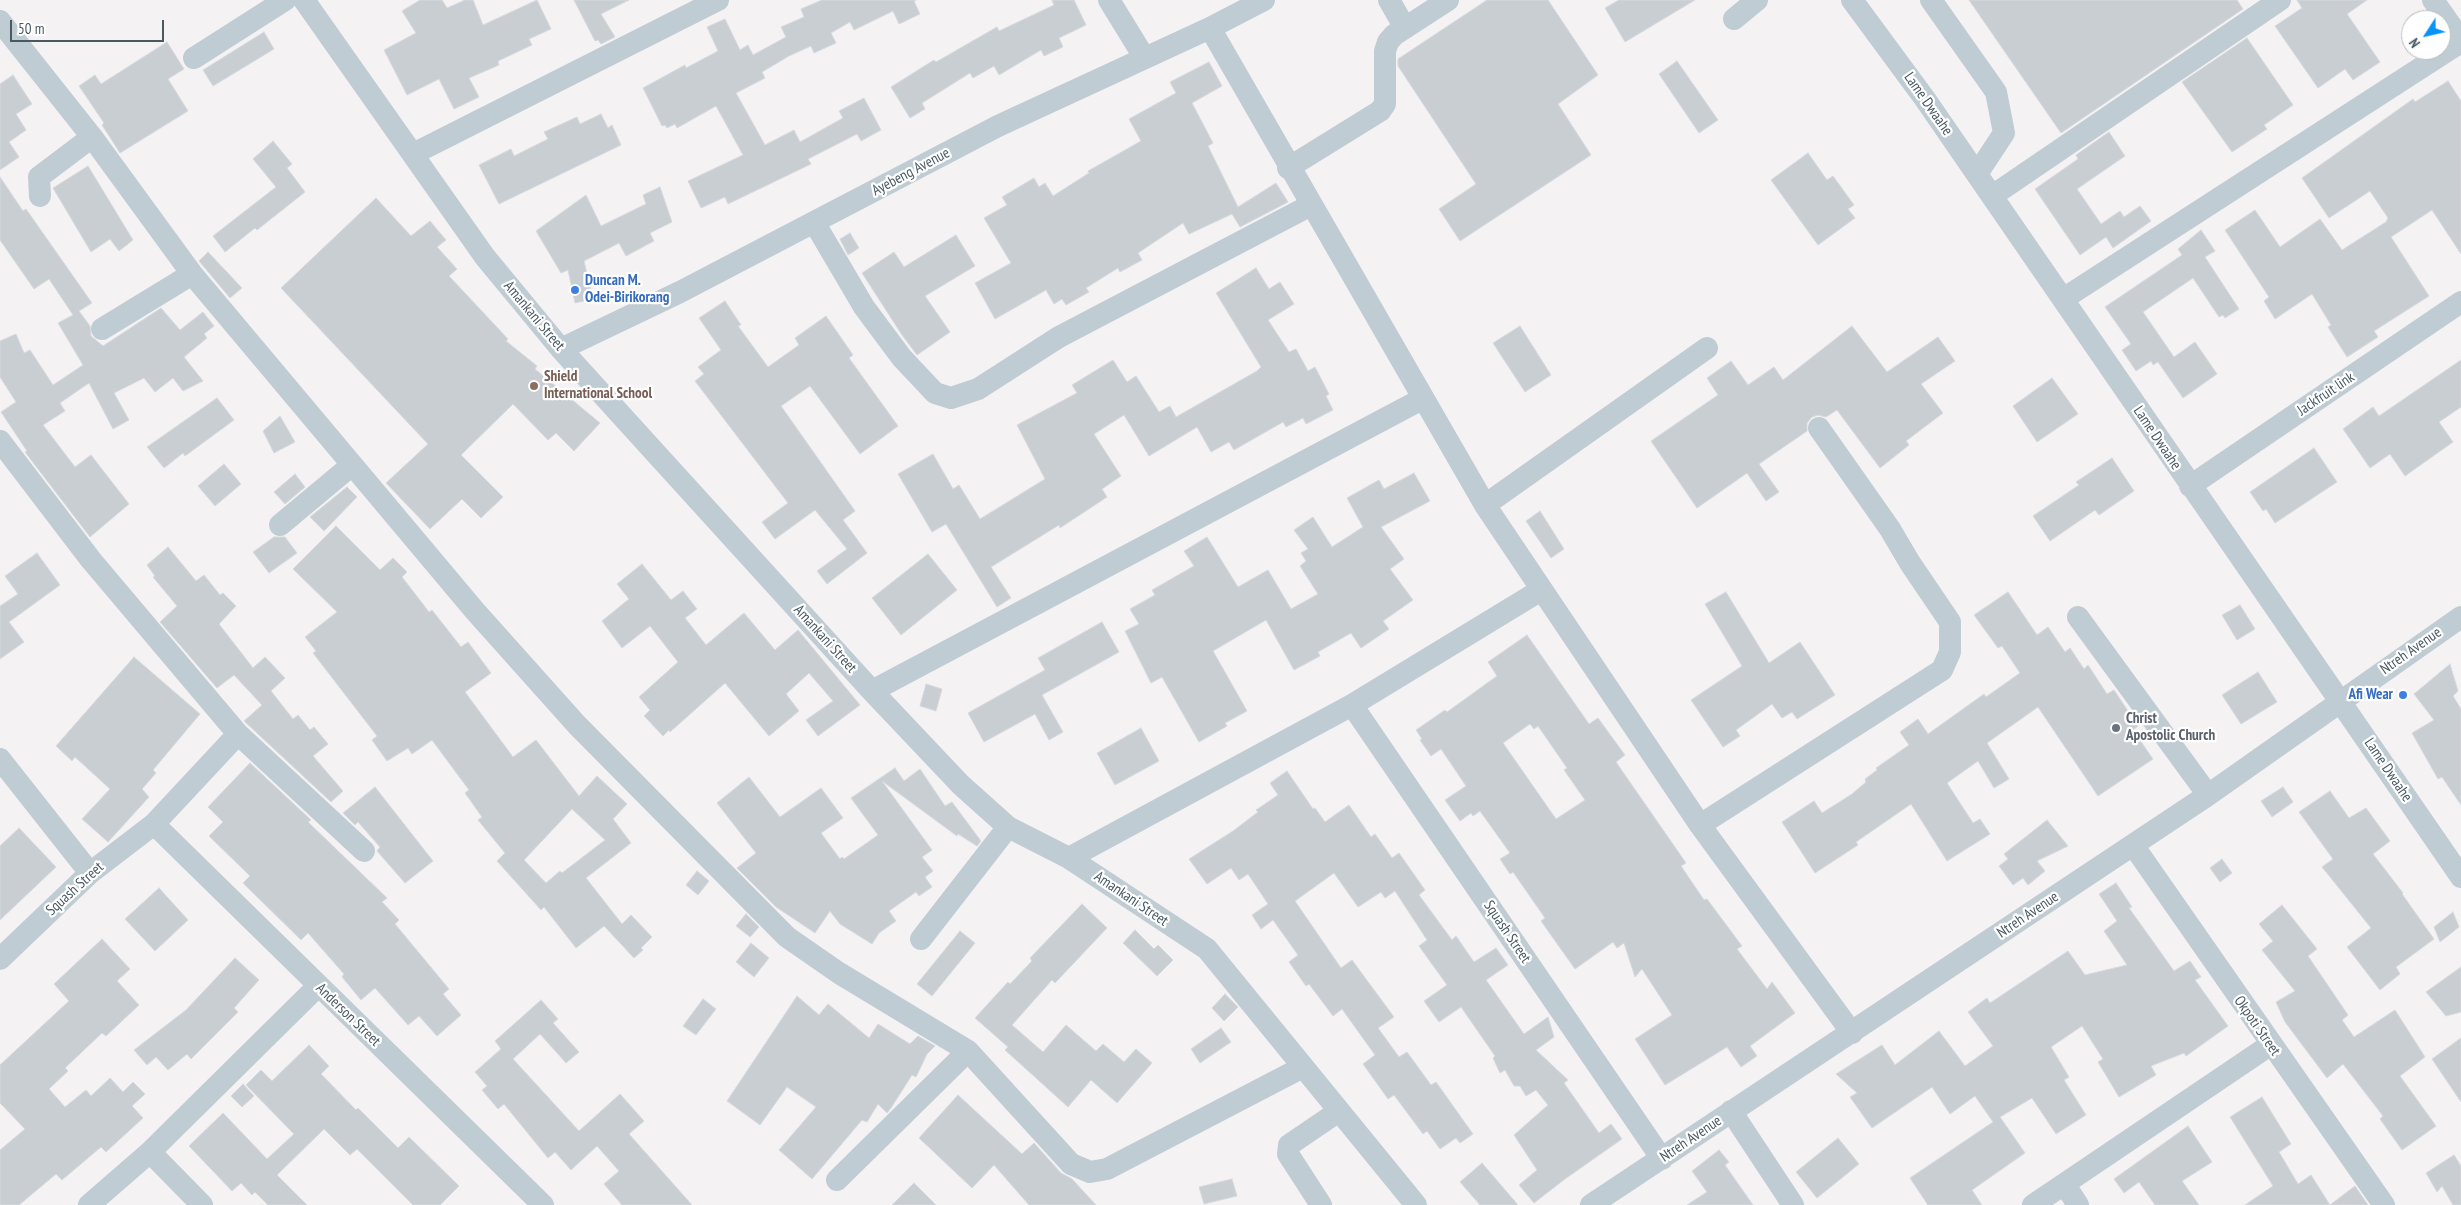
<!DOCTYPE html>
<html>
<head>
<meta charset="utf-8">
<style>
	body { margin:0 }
	#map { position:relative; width:2461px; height:1205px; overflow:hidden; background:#f5f2f3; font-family:"PT Sans Narrow",sans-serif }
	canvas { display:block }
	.north { position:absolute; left:2401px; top:10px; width:50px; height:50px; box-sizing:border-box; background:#fff; border:1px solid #b6bdc0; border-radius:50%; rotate:235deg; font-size:14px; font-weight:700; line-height:20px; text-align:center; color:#485962 }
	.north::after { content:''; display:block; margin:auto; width:18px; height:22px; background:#0a93f7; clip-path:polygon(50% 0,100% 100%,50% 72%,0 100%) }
	.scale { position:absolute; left:10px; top:20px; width:154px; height:22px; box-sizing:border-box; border:2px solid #485962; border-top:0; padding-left:6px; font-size:15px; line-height:18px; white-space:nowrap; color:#485962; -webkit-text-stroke:4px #fff; paint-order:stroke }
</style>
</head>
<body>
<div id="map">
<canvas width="2461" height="1205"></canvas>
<div class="north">N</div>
<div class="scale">50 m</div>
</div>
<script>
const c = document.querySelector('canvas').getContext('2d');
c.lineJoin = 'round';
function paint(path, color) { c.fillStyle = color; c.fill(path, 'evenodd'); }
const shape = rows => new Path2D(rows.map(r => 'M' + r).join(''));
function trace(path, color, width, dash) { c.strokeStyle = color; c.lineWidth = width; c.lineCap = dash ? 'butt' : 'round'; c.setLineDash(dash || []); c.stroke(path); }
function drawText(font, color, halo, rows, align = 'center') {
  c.font = font + ' "PT Sans Narrow",sans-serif'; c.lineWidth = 4.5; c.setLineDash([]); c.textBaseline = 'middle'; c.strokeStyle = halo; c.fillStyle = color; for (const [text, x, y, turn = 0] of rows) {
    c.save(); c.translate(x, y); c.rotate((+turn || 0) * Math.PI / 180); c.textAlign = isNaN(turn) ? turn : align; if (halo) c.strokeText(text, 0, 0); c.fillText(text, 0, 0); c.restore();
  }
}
const building = shape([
	[420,0,442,0,447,8,465,0,473,0,483,25,537,0,551,29,529,39,532,45,498,61,499,65,469,78,479,97,454,109,439,79,407,95,384,50,416,33,402,11,420,0],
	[574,0,629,0,601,14,615,37,601,44,598,40,595,41,574,0],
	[822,0,916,0,914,1,920,14,899,24,893,11,854,30,850,22,831,33,836,43,814,53,811,46,789,56,762,72,765,78,736,93,765,145,794,130,800,142,843,118,839,111,864,98,881,130,861,141,857,134,808,159,811,164,728,204,725,197,701,208,688,181,743,155,716,106,677,128,675,124,667,128,665,125,662,126,643,88,685,65,686,68,718,51,707,27,725,19,740,50,748,45,753,55,786,37,781,27,804,17,801,9,822,0],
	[1052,0,1074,0,1086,25,1059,38,1063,47,1044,56,1041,50,999,75,994,66,973,78,970,73,922,103,925,109,910,118,891,87,934,60,936,62,997,27,999,31,1054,5,1052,0],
	[1487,0,1548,0,1598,75,1558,104,1591,155,1460,241,1439,209,1476,184,1398,66,1398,59,1487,0],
	[1619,0,1695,0,1625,42,1605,8,1619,0],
	[1969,0,2237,0,2243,9,2061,133,1969,0],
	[2297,0,2367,0,2347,14,2380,62,2353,80,2345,69,2318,88,2275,26,2302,8,2297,0],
	[264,32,274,49,213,86,203,70,264,32],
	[2247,38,2293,105,2264,125,2267,129,2232,152,2182,82,2247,38],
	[167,42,184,69,168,79,188,111,120,153,102,125,104,123,79,86,95,75,101,84,167,42],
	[1677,61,1718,120,1699,133,1659,74,1677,61],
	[1209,62,1222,86,1192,103,1213,143,1208,146,1238,207,1276,183,1288,202,1240,227,1232,214,1189,234,1183,223,1138,253,1142,260,1120,272,1118,268,1086,288,1089,292,1066,305,1062,299,1054,304,1046,290,995,319,975,283,1011,263,984,218,1007,205,1002,197,1034,178,1039,187,1045,183,1053,196,1089,173,1088,171,1141,141,1129,119,1176,93,1170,82,1209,62],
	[13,75,32,104,16,114,26,130,9,142,19,157,0,170,0,84,13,75],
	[2448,81,2461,101,2461,254,2432,210,2391,237,2429,296,2374,331,2378,337,2347,357,2328,327,2331,325,2312,294,2275,319,2264,301,2269,297,2225,230,2255,210,2280,247,2320,219,2342,250,2386,222,2388,218,2370,191,2329,218,2302,178,2413,99,2415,102,2448,81],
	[601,114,608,128,612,125,621,145,499,204,479,165,511,149,514,156,548,139,544,132,577,117,580,124,601,114],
	[2109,132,2125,156,2077,189,2101,224,2120,211,2124,217,2140,206,2151,221,2113,248,2106,237,2080,255,2035,189,2078,159,2076,155,2109,132],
	[273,141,292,164,287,168,305,192,257,230,255,228,225,252,213,236,276,187,253,159,273,141],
	[1808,153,1827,180,1833,176,1854,205,1848,209,1855,218,1818,245,1771,180,1808,153],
	[88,166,133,240,119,251,110,239,91,252,53,188,88,166],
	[0,177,23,211,26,209,92,303,79,311,90,326,91,336,103,346,161,308,180,330,203,312,214,326,204,334,207,338,184,357,203,381,183,391,173,378,155,392,144,378,114,393,129,420,113,429,89,383,60,403,65,411,43,425,75,467,91,455,129,504,90,537,25,452,27,451,1,412,16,402,0,377,0,341,16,334,24,353,30,350,53,385,83,365,58,323,73,315,49,279,34,289,0,240,0,177],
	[660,187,672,222,650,233,654,241,626,256,619,243,584,261,593,299,575,303,568,270,561,273,536,231,586,195,601,226,646,204,643,195,660,187],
	[376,198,411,236,430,221,446,240,437,247,457,269,449,276,508,339,506,341,537,366,535,369,600,423,574,451,556,433,548,440,513,404,461,455,503,497,481,518,462,499,430,529,386,483,428,444,281,288,376,198],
	[2201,230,2215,251,2205,257,2239,309,2225,318,2223,315,2219,317,2193,278,2143,312,2174,357,2195,342,2217,374,2183,398,2158,362,2153,365,2151,361,2136,371,2122,350,2131,344,2105,307,2182,255,2178,249,2201,230],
	[850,233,859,248,848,255,840,239,850,233],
	[956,235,975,266,925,296,950,332,917,355,902,335,862,273,894,252,904,267,956,235],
	[208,252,242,288,230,298,199,261,208,252],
	[1256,268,1269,289,1280,282,1294,304,1268,320,1289,352,1296,349,1308,371,1315,367,1329,394,1326,396,1333,410,1306,424,1303,418,1286,427,1283,422,1234,450,1229,442,1211,452,1197,427,1149,456,1124,415,1094,434,1121,476,1102,489,1107,497,1060,528,1059,525,991,567,1011,598,997,607,946,524,932,532,898,474,933,454,953,489,959,485,980,519,1045,479,1017,425,1077,393,1072,385,1113,360,1127,382,1136,376,1159,412,1170,406,1176,417,1257,371,1261,367,1216,293,1256,268],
	[725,301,741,325,738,326,768,367,799,345,795,338,826,316,853,355,849,358,898,426,860,454,810,386,781,406,855,511,843,520,867,553,827,584,817,571,847,549,815,510,775,539,762,522,788,503,695,381,704,374,698,367,721,350,699,318,725,301],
	[1520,326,1551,375,1525,392,1493,343,1520,326],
	[1852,326,1887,372,1938,337,1955,361,1921,384,1943,413,1906,441,1909,445,1880,468,1837,410,1826,417,1818,415,1812,417,1807,423,1807,431,1759,464,1779,492,1766,501,1747,473,1697,508,1651,441,1718,395,1707,378,1731,361,1748,385,1774,367,1783,380,1852,326],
	[2461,360,2461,407,2439,422,2453,442,2405,476,2390,454,2370,468,2343,429,2373,407,2379,416,2461,360],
	[2052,378,2078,414,2037,442,2013,406,2052,378],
	[217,398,234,420,185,456,183,453,164,468,147,447,217,398],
	[280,416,295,442,274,453,263,431,280,416],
	[2314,448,2337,482,2275,523,2266,509,2263,511,2250,492,2314,448],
	[2112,458,2134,491,2099,515,2095,510,2050,541,2033,516,2079,485,2076,482,2112,458],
	[224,464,241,484,215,506,198,486,224,464],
	[1414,473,1430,501,1381,527,1404,559,1390,569,1413,600,1383,621,1389,629,1361,648,1351,633,1318,652,1320,656,1294,670,1266,620,1213,651,1247,711,1225,723,1227,726,1199,742,1162,677,1151,683,1125,631,1139,624,1130,609,1155,595,1152,590,1194,566,1184,551,1207,537,1238,587,1268,570,1291,609,1318,594,1300,566,1306,561,1301,553,1308,549,1294,530,1313,517,1332,547,1363,527,1347,498,1379,480,1384,489,1414,473],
	[295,474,305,487,285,504,274,492,295,474],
	[347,487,357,497,324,531,310,517,347,487],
	[1540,511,1564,549,1551,558,1526,521,1540,511],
	[336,526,380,570,393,558,407,572,402,577,429,612,432,610,461,647,468,642,491,673,465,692,513,757,536,740,579,796,597,776,627,804,613,819,631,843,586,878,622,924,631,915,652,937,641,948,643,950,634,958,604,926,576,948,544,907,541,910,497,861,505,853,478,820,482,817,465,793,469,790,432,740,412,754,408,748,387,761,372,740,377,736,313,653,316,651,305,637,337,612,293,569,336,526],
	[572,809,605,840,562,873,560,871,546,883,524,860,572,809],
	[274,537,285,537,297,553,269,573,253,552,274,537],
	[168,547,196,581,204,575,220,595,223,593,236,606,219,624,253,668,265,657,285,678,271,691,293,719,298,715,310,730,314,727,328,744,313,756,343,791,331,802,244,721,262,705,234,675,217,688,160,622,177,606,153,577,155,576,147,565,168,547],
	[37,553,60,585,9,622,24,642,0,659,0,606,18,594,5,576,37,553],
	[928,554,957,590,901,635,872,598,928,554],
	[642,564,671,600,683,591,697,609,685,618,706,645,744,613,775,650,798,630,860,705,818,736,806,720,833,701,809,673,786,694,799,711,769,736,725,683,670,732,669,730,663,736,644,716,650,710,639,697,678,662,650,626,622,648,602,621,629,599,617,584,642,564],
	[1726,592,1769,663,1800,642,1835,695,1797,719,1792,712,1782,718,1772,704,1736,730,1740,736,1723,747,1691,700,1742,666,1705,604,1726,592],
	[2008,592,2037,635,2048,627,2065,652,2070,648,2084,669,2088,665,2107,694,2114,690,2138,726,2133,730,2153,759,2098,796,2038,707,1987,743,2009,779,1994,788,1978,761,1947,783,1973,823,1980,819,1990,834,1947,861,1911,804,1856,842,1858,845,1815,873,1782,822,1814,801,1822,813,1852,794,1866,782,1865,779,1877,770,1876,768,1909,745,1900,732,1918,719,1928,734,1984,694,1986,697,2020,673,2002,646,1998,648,1974,615,2008,592],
	[2240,605,2255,629,2237,640,2222,615,2240,605],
	[1102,622,1119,652,1042,695,1063,732,1049,740,1035,714,984,742,968,713,1045,670,1038,658,1102,622],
	[1527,635,1589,724,1598,718,1625,755,1616,762,1686,863,1681,866,1704,900,1707,899,1742,946,1737,949,1767,989,1772,982,1795,1013,1750,1046,1757,1056,1741,1067,1727,1047,1665,1085,1635,1039,1672,1015,1642,969,1635,977,1624,943,1617,948,1613,942,1575,969,1541,921,1545,918,1513,872,1510,874,1500,859,1510,853,1480,811,1473,816,1471,813,1460,821,1445,800,1466,786,1441,749,1431,756,1420,740,1422,739,1416,730,1445,710,1447,712,1497,676,1488,662,1527,635],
	[1530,724,1534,729,1538,726,1567,768,1564,770,1585,800,1556,819,1503,743,1530,724],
	[134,657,200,714,153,770,156,773,142,789,149,797,108,842,82,819,110,789,75,757,72,761,56,746,134,657],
	[2450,664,2458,691,2453,696,2461,709,2461,805,2442,777,2438,779,2412,733,2434,720,2414,694,2450,664],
	[2258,672,2277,702,2241,724,2222,695,2258,672],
	[926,684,942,689,936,711,920,706,926,684],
	[1141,728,1159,761,1115,785,1097,753,1141,728],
	[250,763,311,820,308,822,387,898,382,902,399,920,395,924,449,989,443,994,461,1015,437,1036,419,1016,408,1025,375,988,361,1000,342,977,344,974,308,933,301,940,243,883,250,876,209,836,223,822,208,807,250,763],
	[895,768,904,781,920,769,945,806,952,802,981,841,977,846,958,834,957,836,882,781,932,850,922,857,933,871,925,877,932,887,919,896,916,892,889,911,896,921,879,933,872,944,840,924,830,911,815,933,776,907,737,868,756,853,717,803,749,777,780,817,821,788,843,818,821,833,840,859,842,857,844,859,878,835,851,798,895,768],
	[1287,771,1313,809,1315,808,1325,822,1349,805,1371,837,1375,834,1392,858,1399,853,1425,890,1419,895,1452,940,1456,936,1474,962,1496,948,1508,965,1486,980,1524,1034,1548,1017,1554,1037,1536,1050,1568,1080,1564,1083,1599,1133,1611,1124,1622,1139,1565,1179,1534,1203,1519,1185,1537,1170,1514,1135,1548,1105,1536,1090,1526,1096,1520,1086,1514,1086,1505,1070,1500,1073,1493,1058,1495,1056,1461,1007,1439,1022,1424,1001,1447,985,1419,946,1427,940,1395,891,1385,898,1381,892,1358,907,1334,873,1295,901,1341,968,1352,960,1394,1017,1378,1028,1399,1057,1407,1052,1431,1085,1436,1082,1473,1134,1460,1143,1456,1138,1440,1149,1427,1131,1423,1134,1394,1095,1388,1099,1363,1064,1375,1055,1342,1009,1333,1016,1309,984,1306,986,1289,962,1298,955,1273,920,1261,929,1252,915,1268,904,1248,874,1239,880,1231,868,1207,884,1189,859,1233,831,1258,812,1256,810,1278,795,1270,783,1287,771],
	[375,787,433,861,405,883,377,851,380,847,358,822,355,825,343,813,375,787],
	[2283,787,2293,802,2272,817,2261,801,2283,787],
	[2330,791,2349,818,2366,808,2390,841,2373,854,2403,893,2402,894,2434,939,2396,967,2400,974,2380,990,2347,947,2371,928,2322,867,2333,859,2299,812,2330,791],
	[2047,820,2068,846,2037,861,2045,871,2028,885,2023,878,2013,885,1999,866,2008,859,2004,854,2047,820],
	[19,828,56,867,0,920,0,846,19,828],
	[2222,859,2232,873,2220,882,2210,868,2222,859],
	[697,871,709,881,698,895,686,885,697,871],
	[2116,883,2132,907,2129,908,2174,971,2190,961,2201,977,2195,980,2228,1026,2186,1056,2184,1053,2151,1066,2156,1075,2119,1097,2098,1062,2103,1059,2082,1026,2051,1047,2069,1077,2064,1080,2086,1115,2056,1134,2032,1098,2000,1117,2025,1153,1972,1190,1982,1205,1928,1205,1910,1178,1993,1122,1975,1096,1950,1114,1932,1087,1872,1128,1850,1097,1857,1093,1836,1074,1882,1045,1895,1065,1939,1031,1965,1066,1993,1046,1968,1012,1987,998,1990,1003,2068,951,2085,975,2127,965,2104,931,2117,921,2099,894,2116,883],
	[159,888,188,920,155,951,125,919,159,888],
	[1082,904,1107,928,1055,983,1052,980,1012,1025,1043,1052,1066,1025,1096,1051,1103,1044,1124,1062,1136,1049,1152,1063,1117,1103,1091,1080,1068,1107,1005,1050,1008,1047,975,1018,1008,982,1010,984,1032,961,1030,958,1082,904],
	[2282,905,2317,949,2308,956,2348,1015,2342,1020,2354,1037,2395,1010,2425,1057,2400,1076,2436,1126,2402,1150,2380,1119,2383,1116,2343,1064,2327,1078,2285,1022,2276,1002,2295,991,2262,950,2273,941,2259,924,2282,905],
	[2453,912,2459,927,2440,942,2434,927,2453,912],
	[746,914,759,927,750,937,736,926,746,914],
	[1135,930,1154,949,1158,945,1173,960,1157,976,1123,943,1135,930],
	[960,931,975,943,932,996,917,984,960,931],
	[102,939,130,969,117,981,139,1005,106,1036,102,1033,65,1068,68,1071,49,1089,65,1107,86,1090,91,1096,110,1078,123,1092,133,1082,145,1094,132,1106,143,1118,106,1152,101,1147,62,1180,56,1174,19,1205,0,1205,0,1150,25,1129,0,1103,0,1065,69,1001,54,984,102,939],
	[751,943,769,958,754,977,736,962,751,943],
	[235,958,259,980,234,1008,238,1012,191,1059,187,1054,168,1070,156,1057,147,1065,134,1050,186,1010,235,958],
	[2461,967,2461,1012,2446,1016,2426,992,2461,967],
	[1225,994,1238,1007,1224,1021,1212,1008,1225,994],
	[797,996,819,1015,828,1004,869,1038,878,1024,910,1044,918,1036,935,1046,927,1054,916,1077,912,1075,891,1108,887,1113,878,1104,867,1122,862,1120,812,1179,779,1150,816,1107,787,1087,760,1125,727,1101,797,996],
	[703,999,716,1009,696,1035,683,1026,703,999],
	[541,1000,558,1019,553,1023,579,1052,566,1063,540,1034,513,1059,579,1131,620,1094,644,1121,629,1134,692,1205,622,1205,604,1184,619,1171,597,1146,571,1170,555,1152,548,1158,504,1104,498,1109,482,1090,487,1086,475,1072,501,1049,495,1041,541,1000],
	[1221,1028,1231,1042,1200,1063,1191,1049,1221,1028],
	[2461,1038,2461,1102,2432,1059,2461,1038],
	[309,1045,329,1066,321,1074,356,1110,358,1108,398,1148,409,1137,459,1186,440,1205,413,1205,357,1149,350,1155,324,1129,277,1175,307,1205,268,1205,255,1192,252,1195,241,1183,232,1191,189,1146,223,1113,267,1159,294,1134,246,1085,261,1070,272,1081,309,1045],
	[243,1084,254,1096,242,1107,231,1096,243,1084],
	[958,1095,1022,1154,1034,1143,1061,1173,1072,1179,1096,1205,1029,1205,994,1165,972,1188,919,1138,958,1095],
	[2262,1097,2291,1144,2279,1152,2298,1184,2311,1175,2330,1205,2355,1186,2368,1205,2245,1205,2273,1186,2230,1117,2262,1097],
	[2188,1126,2212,1162,2182,1181,2199,1205,2155,1205,2139,1182,2124,1193,2114,1179,2188,1126],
	[1838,1138,1859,1164,1817,1198,1796,1172,1838,1138],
	[1719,1150,1729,1162,1725,1165,1753,1205,1687,1205,1707,1192,1692,1171,1719,1150],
	[2454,1155,2461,1166,2461,1205,2453,1205,2442,1186,2437,1192,2426,1173,2454,1155],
	[1482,1163,1518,1205,1480,1205,1460,1182,1482,1163],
	[1232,1179,1237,1196,1204,1204,1199,1187,1232,1179],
	[914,1183,936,1205,892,1205,914,1183]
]);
const minor = shape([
	[304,0,485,257,561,349,872,691,961,785,1008,827,1069,858,1207,949,1416,1205],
	[1109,0,1144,57],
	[1389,0,1405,28],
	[1852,0,1925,99,2461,877],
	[1931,0,1996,92,2004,133,1977,174],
	[2433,0,2461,40],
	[1734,19,1757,0],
	[0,21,92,137,192,274,475,611,577,725,787,937,839,973,968,1051,1071,1164,1090,1172,1107,1169,1303,1067],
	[1210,28,1485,505,1700,825,1852,1033],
	[194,58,285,0],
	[413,154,718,0],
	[1288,168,1380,111,1385,104,1385,51,1388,42,1394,35,1448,0],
	[40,196,39,177,92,137],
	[1992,196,2280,0],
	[814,222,864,307,902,358,935,393,951,398,978,389,1059,337,1311,205],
	[2063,299,2461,42],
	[102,329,192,274],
	[561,349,680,292,998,126,1210,28,1264,0],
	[0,441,91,560,238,734,364,851],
	[2190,486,2461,302],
	[1485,505,1707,348],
	[280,525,352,465],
	[2078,617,2208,795],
	[872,691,1422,399],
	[1352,705,1662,1159],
	[0,759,90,873],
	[154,824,543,1205],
	[1700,825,1942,670,1950,652,1950,622,1910,563,1890,529,1819,428],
	[2133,845,2384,1205],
	[1069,858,1352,705,1541,590],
	[921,939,1008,827],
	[0,959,90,873,154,824,238,734],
	[1731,1111,1793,1205],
	[150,1152,202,1205],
	[837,1180,968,1051],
	[2065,1185,2078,1205],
	[89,1205,150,1152,318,986],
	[1321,1205,1288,1154,1289,1145,1339,1111],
	[1591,1205,2208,795,2461,617],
	[2033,1205,2270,1045]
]);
const markers = [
	[575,290,5,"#3f7fe0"],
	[534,386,5,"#8d6e63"],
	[2403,695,5,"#3f7fe0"],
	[2116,728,5,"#6b7280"]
];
const streetNames = [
	["Lame Dwaahe",1928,104,55],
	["Ayebeng Avenue",911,172,-28],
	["Amankani Street",534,316,50],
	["Jackfruit link",2326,394,-34],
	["Lame Dwaahe",2157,438,56],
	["Amankani Street",825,639,48],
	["Ntreh Avenue",2411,651,-35],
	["Lame Dwaahe",2388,770,56],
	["Squash Street",75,889,-42],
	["Amankani Street",1131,899,34],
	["Ntreh Avenue",2028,915,-34],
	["Squash Street",1507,932,56],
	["Anderson Street",348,1015,44],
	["Okpoti Street",2257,1026,55],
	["Ntreh Avenue",1691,1139,-34]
];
const shopNames = [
	["Duncan M.",585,281],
	["Odei-Birikorang",585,298],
	["Afi Wear",2393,695,"right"]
];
const educationNames = [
	["Shield",544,377],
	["International School",544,394]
];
const worshipNames = [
	["Christ",2126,719],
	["Apostolic Church",2126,736]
];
paint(building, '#c9ced2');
trace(building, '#d6d9de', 1);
trace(minor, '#bfccd3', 22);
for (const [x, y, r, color] of markers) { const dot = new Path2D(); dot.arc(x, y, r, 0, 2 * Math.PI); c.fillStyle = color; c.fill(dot); trace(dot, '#fff', 2); }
drawText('15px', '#485962', '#fff', streetNames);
drawText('bold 15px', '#366cbe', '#fff', shopNames, 'left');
drawText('bold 15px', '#785e54', '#fff', educationNames, 'left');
drawText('bold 15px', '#5b616d', '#fff', worshipNames, 'left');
</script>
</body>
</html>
